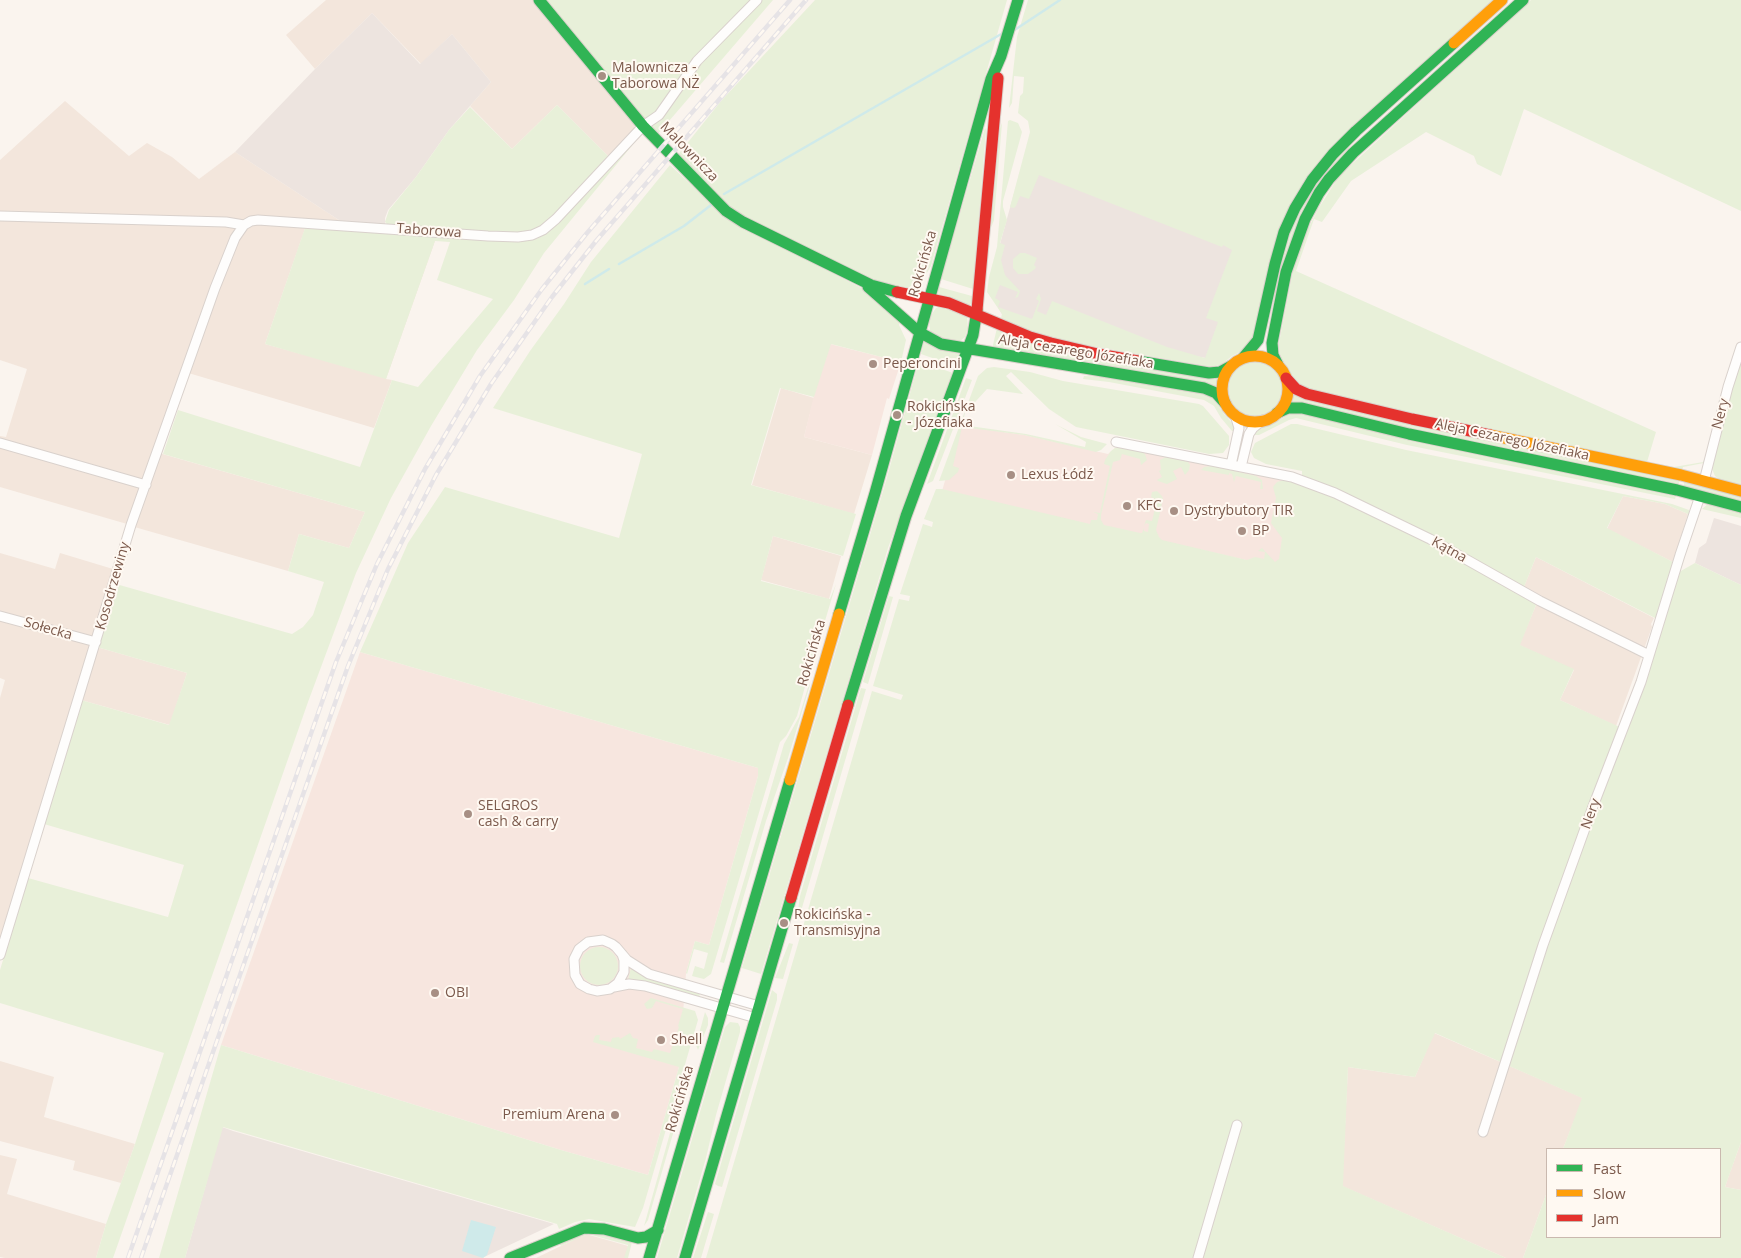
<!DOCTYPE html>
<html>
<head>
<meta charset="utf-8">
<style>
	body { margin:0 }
	#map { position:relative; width:1741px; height:1258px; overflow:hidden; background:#faf4ee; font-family:"Open Sans",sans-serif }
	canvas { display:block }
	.legend { position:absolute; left:1546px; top:1148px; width:175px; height:90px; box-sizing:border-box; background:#fff9f2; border:1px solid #cab9af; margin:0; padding:6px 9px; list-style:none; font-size:15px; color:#7b594b }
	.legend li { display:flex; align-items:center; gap:10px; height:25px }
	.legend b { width:25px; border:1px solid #cab9af }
</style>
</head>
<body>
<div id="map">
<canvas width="1741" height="1258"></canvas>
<ul class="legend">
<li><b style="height:6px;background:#30b455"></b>Fast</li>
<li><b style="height:6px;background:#ff9f0a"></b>Slow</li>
<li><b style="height:6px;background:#e5322d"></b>Jam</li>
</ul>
</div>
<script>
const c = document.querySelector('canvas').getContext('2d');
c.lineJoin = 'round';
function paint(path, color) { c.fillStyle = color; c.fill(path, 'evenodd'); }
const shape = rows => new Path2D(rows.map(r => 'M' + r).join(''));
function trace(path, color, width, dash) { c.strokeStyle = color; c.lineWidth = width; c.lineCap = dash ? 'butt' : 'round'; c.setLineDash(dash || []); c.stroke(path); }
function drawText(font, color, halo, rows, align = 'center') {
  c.font = font + ' "Open Sans",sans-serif'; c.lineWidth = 4; c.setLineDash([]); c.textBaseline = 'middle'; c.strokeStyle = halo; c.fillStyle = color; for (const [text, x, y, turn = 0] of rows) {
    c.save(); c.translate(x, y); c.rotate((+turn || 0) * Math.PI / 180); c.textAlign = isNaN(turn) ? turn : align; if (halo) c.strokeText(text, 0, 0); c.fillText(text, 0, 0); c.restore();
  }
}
const residential = shape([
	[326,0,533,0,604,85,633,122,635,129,609,157,557,105,512,149,470,106,491,82,452,34,421,64,372,13,315,69,286,35],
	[65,101,129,156,147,143,172,157,199,179,235,152,345,224,306,226,265,344,305,355,435,241,386,379,392,380,374,428,185,372,159,453,365,512,349,548,299,534,288,571,131,526,22,879,18,878,0,948,0,698,5,680,0,678,0,553,55,569,60,553,113,569,127,524,0,487,0,436,6,437,27,369,0,360,0,160],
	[781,388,814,398,804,437,872,455,854,514,752,485],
	[1623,496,1665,504,1688,514,1673,562,1607,529],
	[773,536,841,556,829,599,761,580],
	[1536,557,1654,618,1651,624,1652,627,1616,726,1560,700,1574,670,1519,645,1536,605,1521,594],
	[97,647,187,673,170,725,81,700],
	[1434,1033,1583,1098,1563,1149,1547,1149,1547,1192,1523,1258,1506,1258,1342,1186,1348,1067,1415,1077],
	[0,1061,54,1077,44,1117,135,1144,121,1183,73,1170,75,1161,0,1141],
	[1741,1142,1741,1190,1725,1187,1728,1178],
	[0,1155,17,1159,7,1194,106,1224,96,1258,5,1258,0,1257],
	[586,1234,628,1246,625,1258,536,1258]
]);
const commercial = shape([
	[830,344,901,362,889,399,887,398,872,455,804,437,818,378],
	[961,426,1025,435,1108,454,1115,448,1121,447,1297,483,1281,568,942,491],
	[360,652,758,768,758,776,709,945,695,941,686,973,679,1067,648,1175,561,1150,221,1045]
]);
const industrial = shape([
	[372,13,420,64,452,34,491,82,449,130,416,177,388,210,385,218,385,228,345,224,235,152,315,69],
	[1023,161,1257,253,1215,360,1003,316,994,301,988,287],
	[1714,518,1741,526,1741,585,1695,563,1699,548,1706,543],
	[222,1127,233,1131,554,1224,482,1258,185,1258]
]);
const green = shape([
	[543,0,754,0,694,58,663,106,645,122],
	[761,0,773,0,657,135,649,127,690,74],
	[815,0,1007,0,931,266,925,276,908,288,907,289,885,285,734,212,677,156,721,101],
	[1028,0,1494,0,1365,116,1252,340,1242,351,1232,356,1222,364,1212,367,1063,341,1030,331,1001,318,1002,314,987,292,989,277,997,247,1008,121,1010,120,1018,123,1022,132,1003,201,1003,207,1007,220,1000,243,1005,245,1001,260,1005,275,1020,291,1018,297,1015,298,1018,292,1000,285,995,298,1000,301,998,307,1032,319,1039,301,1036,299,1039,293,1041,299,1037,311,1046,315,1052,301,1167,347,1205,358,1218,322,1206,318,1232,250,1223,245,1222,247,1039,175,1029,199,1020,196,1016,206,1014,208,1010,207,1030,132,1028,121,1018,113,1020,96,1023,93,1024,77,1014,76,1012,103,1009,108,1017,37],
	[1531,0,1741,0,1741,211,1524,109,1501,176,1477,164,1474,156,1426,132,1351,181,1322,222,1314,219,1296,271,1656,432,1647,462,1674,467,1703,462,1704,460,1704,463,1683,467,1682,470,1413,413,1310,389,1302,386,1294,379,1288,367,1281,359,1278,348,1295,260,1308,225,1339,176],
	[557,105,609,157,563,208,537,229,526,232,512,233,389,226,385,222,389,210,416,177,449,130,470,107,512,149],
	[1002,123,994,220,991,228,1000,128],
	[985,128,986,130,973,289,941,279],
	[639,137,544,253,514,300,477,350,431,426,391,498,356,573,308,702,113,1258,96,1258,106,1224,135,1144,164,1053,0,1003,0,970,28,878,168,917,184,865,44,824,81,700,169,725,187,673,97,647,116,584,292,634,303,627,313,615,324,582,288,571,299,534,349,548,365,512,163,454,178,410,360,467,392,380,418,387,493,299,437,280,450,242,435,241,386,379,265,344,305,228,519,241,536,239,542,236,556,224,636,138],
	[670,165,726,217,867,291,900,320,899,325,906,340,901,362,831,344,814,397,780,388,751,485,856,514,843,556,773,536,761,581,830,599,836,584,808,678,804,677,802,682,806,683,797,716,786,736,780,742,711,974,704,979,692,976,695,966,704,969,708,953,694,949,687,974,686,973,695,941,709,945,758,776,758,768,360,652,408,543,445,487,619,538,642,454,493,408,530,351,564,304,591,262],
	[1020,253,1025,253,1037,258,1034,265,1036,267,1035,269,1028,274,1018,274,1013,268,1013,259],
	[939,287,972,296,972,303,969,305,939,295,937,293],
	[941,306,967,317,968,328,965,337,960,341,952,343,931,333,930,330,929,322,932,314,936,308],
	[997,328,1218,377,1216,387,992,349],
	[924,342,959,354,955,366,921,354],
	[1741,358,1741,485,1719,479,1715,476,1712,469,1731,389],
	[919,361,953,373,888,548,761,974,742,968,886,481],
	'1228 389a27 27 0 1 1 54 0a27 27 0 1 1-54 0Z',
	[994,367,1030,372,1063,381,1199,404,1203,406,1229,436,1229,445,1223,453,1209,454,1076,427,1049,409,1011,372,1006,376,1023,394,987,389,965,413,962,425,1026,434,1085,447,1086,442,1055,424,1081,437,1107,444,1101,450,1096,452,1024,435,962,427,953,466,959,468,958,472,949,480,939,481,978,376,987,368],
	[1084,376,1107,377,1203,394,1212,397,1217,403,1224,414,1233,424,1234,431,1232,431,1221,418,1214,406,1204,400,1109,382,1083,379],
	[966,378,972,380,933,481,927,484],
	[1293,393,1680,479,1678,486,1291,403],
	[1292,413,1298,413,1676,495,1675,499,1407,445,1296,418,1289,420,1259,435,1254,435,1259,429,1272,424],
	[1291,424,1297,424,1406,450,1672,504,1689,510,1690,513,1688,519,1687,519,1688,514,1665,504,1623,496,1607,528,1673,562,1657,619,1536,557,1524,587,1443,542,1338,490,1302,476,1302,471,1266,464,1254,458,1251,452,1255,443],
	[1121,447,1142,452,1145,454,1147,460,1141,465,1140,459,1122,454,1120,460,1113,462,1101,515,1101,520,1104,525,1140,533,1142,533,1144,528,1144,531,1148,532,1149,524,1146,523,1144,526,1146,520,1152,521,1157,500,1151,497,1152,492,1157,491,1162,496,1163,499,1156,530,1159,537,1162,540,1247,560,1255,557,1264,559,1265,552,1258,551,1262,548,1275,562,1279,559,1282,538,1271,523,1276,498,1273,487,1277,482,1284,480,1297,482,1333,495,1392,523,1531,600,1536,605,1520,645,1574,669,1560,700,1622,728,1503,1063,1435,1033,1415,1077,1348,1067,1343,1186,1506,1258,706,1258,872,691,901,700,903,695,873,686,899,599,909,601,910,596,900,594,923,524,932,527,933,522,924,519,936,489,942,489,1090,524,1091,520,1097,520,1098,514,1093,512,1100,513,1110,466,1104,464,1105,460,1111,451,1115,448],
	[1166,457,1188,462,1190,465,1189,470,1185,475,1181,467,1173,471,1177,479,1167,484,1158,481,1157,480,1162,477,1159,471,1161,470,1160,460],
	[1212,466,1256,476,1262,480,1263,489,1260,489,1261,482,1236,476,1234,482,1232,474,1229,473,1229,475,1201,470,1204,467],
	[1685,481,1741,496,1741,502,1683,487],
	[1708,504,1741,513,1741,518,1702,509],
	[1695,563,1741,585,1741,1142,1725,1187,1741,1190,1741,1258,1523,1258,1547,1192,1547,1237,1720,1237,1720,1149,1563,1149,1582,1098,1507,1065,1545,949,1679,572],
	[889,596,893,597,868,684,863,682],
	[809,684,810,685,788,758,766,821,724,963,720,962,784,744,799,717],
	[861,688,866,689,799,918,797,918,800,896],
	[789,943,793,944,783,979,775,978],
	'580 966a19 19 0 1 1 38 0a19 19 0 1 1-38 0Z',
	[631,968,651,979,700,994,699,997,648,982,628,980],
	[772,990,777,994,777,1000,722,1187,718,1186,715,1184],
	[651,998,695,1011,698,1020,643,1208,635,1227,589,1219,575,1222,559,1229,557,1224,223,1127,185,1258,159,1258,221,1045,561,1150,648,1175,679,1067,593,1042,595,1036,597,1035,600,1035,599,1040,611,1042,612,1038,619,1037,620,1039,630,1033,633,1038,638,1039,636,1048,652,1052,654,1049,670,1053,679,1027,678,1026,683,1009,656,1001,652,1008,647,1009,644,1004],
	[705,1012,708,1018,708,1025,698,1050,696,1045],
	[730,1022,738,1023,740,1027,740,1032,716,1115,706,1158,677,1258,657,1258,725,1027],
	[690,1075,648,1220,644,1226,686,1076],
	[708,1212,714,1214,701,1258,693,1258],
	[584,1233,604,1233,632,1242,628,1258,624,1258,628,1245,588,1234,561,1246,559,1242,535,1254,532,1253,566,1238]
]);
const water = shape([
	[471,1220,496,1227,487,1255,483,1258,462,1251]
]);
const stream = shape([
	[1013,31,1060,0],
	[724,194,1003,33],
	[619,264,684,226,711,205],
	[585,284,609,269]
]);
const street = shape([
	[0,216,226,222,244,225,251,221,258,220,488,236,518,237,532,235,543,230,556,219,643,126,659,115,697,61,757,0],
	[1116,442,1292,477,1335,493,1430,539,1540,601,1649,655],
	[0,443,146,485],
	[1231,465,1239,428,1235,415],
	[1241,467,1249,434,1253,428,1263,420],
	[1704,481,1728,387,1741,347],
	[0,616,96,642],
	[622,954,624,960,624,972,618,983,610,989,597,991,589,989,580,984,575,975,574,959,579,949,588,942,603,940,612,944,616,947,627,960,649,974,759,1006],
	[0,955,131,525,215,288,235,238,244,225],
	[614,987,629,984,645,986,756,1018],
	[1483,1132,1543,945,1592,809,1641,682,1680,555,1700,496],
	[1198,1258,1237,1125]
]);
const fast = shape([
	[539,0,643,126,726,211,743,222,871,285,897,292],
	[868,287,919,332,941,344,1204,388,1216,393,1225,403],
	[1243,358,1258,340,1275,264,1284,232,1295,208,1312,180,1333,154,1356,131,1454,43],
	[1138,361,1209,373,1220,372,1231,366],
	[1278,365,1273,355,1272,343,1286,272,1305,219,1319,193,1329,179,1353,153,1523,0],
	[1277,413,1288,408,1302,408,1409,434,1677,490,1741,507],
	[839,614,875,493,991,79,1001,56,1018,0],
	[848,705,906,516,973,335,977,310],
	[510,1258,584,1228,604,1229,638,1238,646,1237,658,1230],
	[649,1258,790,780],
	[685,1258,791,898]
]);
const slow = shape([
	[1454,43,1502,0],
	'1222 389a33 33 0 1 1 66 0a33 33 0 1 1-66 0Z',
	[1490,435,1681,475,1741,491],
	[790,780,839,614]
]);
const jam = shape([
	[897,292,949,303,1030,337,1051,343,1098,354,1138,361],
	[977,310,998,78],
	[1286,378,1296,389,1307,394,1412,419,1490,435],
	[791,898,848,705]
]);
const rail = shape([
	[128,1258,336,662,377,564,425,469,480,376,542,289,587,233,790,0],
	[141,1258,348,666,388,569,436,475,491,384,552,297,596,241,806,0]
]);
const markers = [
	[602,76,5,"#a78f84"],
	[873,364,5,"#a78f84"],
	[897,415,5,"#a78f84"],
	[1011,475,5,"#a78f84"],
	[1127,506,5,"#a78f84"],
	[1174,511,5,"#a78f84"],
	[1242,531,5,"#a78f84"],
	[468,814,5,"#a78f84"],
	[784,923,5,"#a78f84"],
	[435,993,5,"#a78f84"],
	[661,1040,5,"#a78f84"],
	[615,1115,5,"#a78f84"]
];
const poiNames = [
	["Malownicza -",612,68],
	["Taborowa NŻ",612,84],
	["Peperoncini",883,364],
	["Rokicińska",907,407],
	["- Józefiaka",907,423],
	["Lexus Łódź",1021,475],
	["KFC",1137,506],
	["Dystrybutory TIR",1184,511],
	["BP",1252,531],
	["SELGROS",478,806],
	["cash & carry",478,822],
	["Rokicińska -",794,915],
	["Transmisyjna",794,931],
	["OBI",445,993],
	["Shell",671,1040],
	["Premium Arena",605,1115,"right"]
];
const streetNames = [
	["Malownicza",689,152,46],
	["Taborowa",429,231,4],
	["Rokicińska",923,264,-74],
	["Aleja Cezarego Józefiaka",1076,352,9],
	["Nery",1721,414,-75],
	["Aleja Cezarego Józefiaka",1512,440,12],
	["Kątna",1449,550,29],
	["Kosodrzewiny",113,586,-74],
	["Sołecka",48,629,16],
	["Rokicińska",812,653,-74],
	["Nery",1591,814,-70],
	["Rokicińska",680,1099,-74]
];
paint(residential, '#f3e6dc');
paint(commercial, '#f7e6df');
paint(industrial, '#ede4df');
paint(green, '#e8f0d9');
paint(water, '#cfeaea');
trace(stream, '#cfeaea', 2.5);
trace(street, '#d9d1cc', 11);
trace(fast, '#dad0ca', 13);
trace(slow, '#dad0ca', 13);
trace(jam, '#dad0ca', 13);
trace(street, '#fefdfc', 9);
trace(fast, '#30b455', 11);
trace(slow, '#ff9f0a', 11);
trace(jam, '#e5322d', 11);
trace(rail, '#e6e3e6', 4.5);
trace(rail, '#fff9f2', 2.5, [8]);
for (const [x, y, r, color] of markers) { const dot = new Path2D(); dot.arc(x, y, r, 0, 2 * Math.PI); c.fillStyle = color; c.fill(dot); trace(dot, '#fff9f2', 2); }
drawText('14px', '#7b594b', '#fff9f2', poiNames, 'left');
drawText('14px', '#7b594b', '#fff9f2', streetNames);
</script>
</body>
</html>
